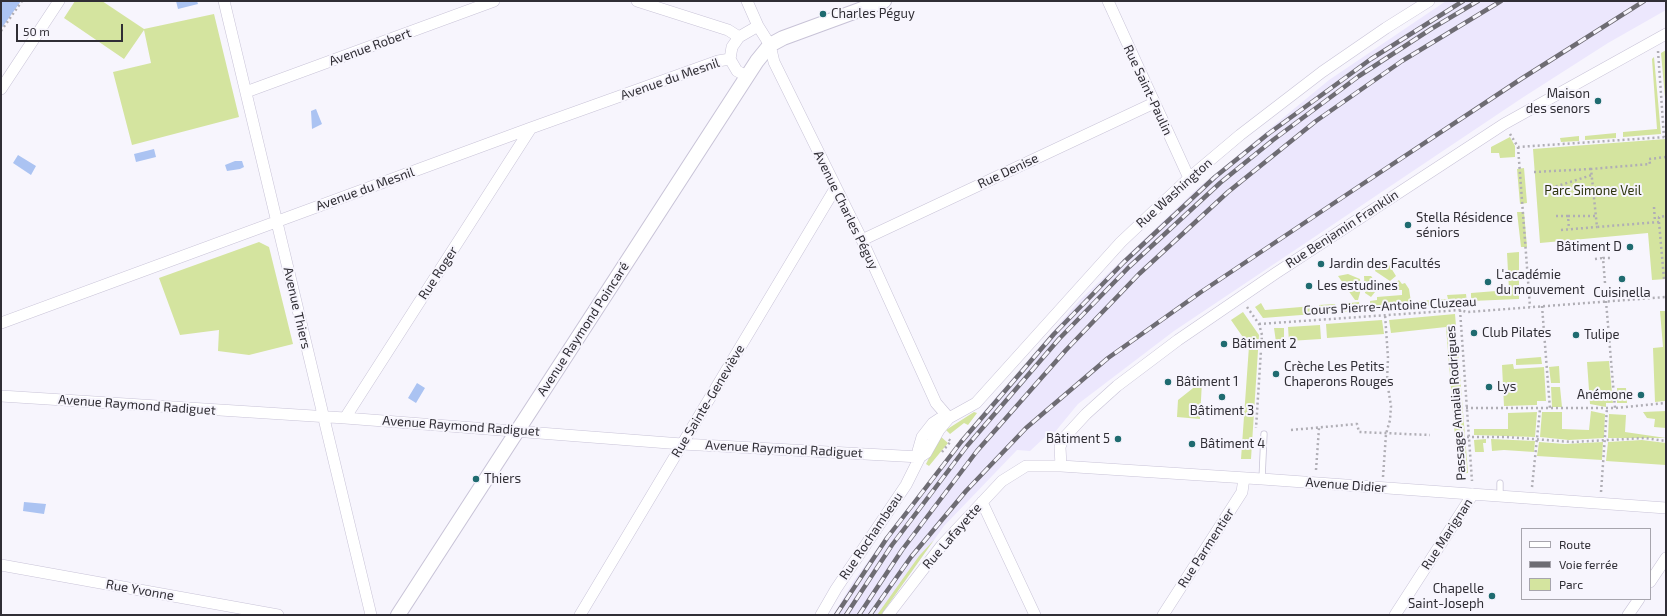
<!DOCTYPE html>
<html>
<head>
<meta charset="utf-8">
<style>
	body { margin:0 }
	#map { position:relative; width:1667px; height:616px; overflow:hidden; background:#f7f5fd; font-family:"Exo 2",sans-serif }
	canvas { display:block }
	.frame { position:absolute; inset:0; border:2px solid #302e35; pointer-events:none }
	.legend { position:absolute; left:1521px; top:528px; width:130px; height:72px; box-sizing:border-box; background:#f7f5fd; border:1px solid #a7a5ad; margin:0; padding:5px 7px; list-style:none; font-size:12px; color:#302e35 }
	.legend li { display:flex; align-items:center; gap:8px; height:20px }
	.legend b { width:20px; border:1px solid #a7a5ad }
	.scale { position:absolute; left:16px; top:24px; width:107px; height:18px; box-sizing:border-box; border:2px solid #302e35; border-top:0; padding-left:5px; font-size:12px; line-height:14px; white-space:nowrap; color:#302e35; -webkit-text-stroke:3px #f7f5fd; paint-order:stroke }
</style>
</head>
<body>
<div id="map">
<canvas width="1667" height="616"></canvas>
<div class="frame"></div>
<ul class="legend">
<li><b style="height:5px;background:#fff"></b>Route</li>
<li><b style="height:5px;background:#6e6c73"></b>Voie ferrée</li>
<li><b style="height:11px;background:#d4e49f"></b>Parc</li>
</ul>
<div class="scale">50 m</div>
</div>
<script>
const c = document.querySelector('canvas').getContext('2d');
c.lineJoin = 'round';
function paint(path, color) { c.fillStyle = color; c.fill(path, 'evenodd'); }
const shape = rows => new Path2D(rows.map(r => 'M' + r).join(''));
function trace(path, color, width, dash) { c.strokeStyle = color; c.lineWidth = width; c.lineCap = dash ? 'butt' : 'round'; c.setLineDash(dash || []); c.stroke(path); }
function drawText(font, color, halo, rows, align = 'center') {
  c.font = font + ' "Exo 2",sans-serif'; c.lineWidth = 4; c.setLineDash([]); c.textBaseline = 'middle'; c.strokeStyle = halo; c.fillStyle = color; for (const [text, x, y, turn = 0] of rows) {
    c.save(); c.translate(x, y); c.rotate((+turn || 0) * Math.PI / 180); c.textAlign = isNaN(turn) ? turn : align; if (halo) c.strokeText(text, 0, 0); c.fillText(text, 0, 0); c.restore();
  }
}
const built = shape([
	[1446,1,1666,1,1666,10,1608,43,1522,98,1174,331,1078,404,1050,438,1045,437,1030,451,1017,450,944,526,881,615,833,615,853,582,894,525,983,412,1080,300,1199,187,1329,80]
]);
const green = shape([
	[75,1,102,1,144,29,214,14,239,117,132,145,113,72,151,63,144,30,124,59,64,18],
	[1666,50,1666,109,1661,53],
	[1654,57,1661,134,1623,137,1623,132,1657,129,1652,59],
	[1616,133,1616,138,1585,140,1585,136],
	[1579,136,1579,141,1561,142,1560,138],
	[1510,137,1515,146,1515,157,1500,158,1499,153,1491,153,1491,147],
	[1666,139,1666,279,1652,280,1648,233,1540,243,1533,149],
	[1524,168,1527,203,1520,204,1517,169],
	[1517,212,1524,212,1527,247,1521,247],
	[259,242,269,247,293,344,249,355,218,351,219,330,180,335,159,278],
	[1519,252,1519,299,1471,301,1471,293,1509,290,1507,253],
	[1388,263,1396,276,1390,281,1375,271,1377,265],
	[1348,274,1360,279,1361,289,1358,300,1355,300,1338,276],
	[1364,276,1371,276,1379,287,1371,297,1365,293],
	[1399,280,1402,284,1405,283,1409,289,1411,302,1432,300,1433,305,1371,310,1370,301,1377,300,1377,297,1402,295,1402,290,1388,290,1387,288],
	[1466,294,1467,302,1439,304,1439,299,1448,299,1447,295],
	[1359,302,1360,310,1341,312,1341,304],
	[1261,303,1265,310,1313,306,1314,314,1263,318,1255,307],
	[1335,304,1337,312,1320,314,1319,305],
	[1660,311,1666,311,1666,428,1654,427,1655,419,1647,418,1643,412,1666,411,1665,401,1655,402,1653,348,1663,347],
	[1243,312,1259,335,1251,459,1241,459,1249,346,1231,320],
	[1455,314,1468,473,1458,474,1446,327,1391,333,1389,320],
	[1382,320,1384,334,1327,338,1326,324],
	[1320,325,1321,339,1289,341,1288,327],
	[1274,328,1284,328,1284,341,1276,342],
	[1541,357,1542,364,1516,365,1516,359],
	[1609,361,1613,403,1606,403,1606,407,1590,404,1587,362],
	[1513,364,1514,369,1544,367,1546,401,1537,401,1537,405,1504,406,1502,365],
	[1559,366,1560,383,1551,383,1549,367],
	[1202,381,1200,419,1177,417,1178,400],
	[1551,387,1560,387,1562,407,1552,407],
	[1617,388,1626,388,1627,403,1617,403],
	[1591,411,1605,414,1604,438,1569,440,1540,437,1542,412,1562,412,1562,429,1589,430],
	[974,412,977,413,968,425,964,423,950,434,946,430],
	[1537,412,1535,437,1474,435,1474,429,1508,429,1508,413],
	[1609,414,1626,415,1625,432,1666,438,1608,438],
	[940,436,948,443,929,466,926,464],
	[1486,439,1486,443,1483,443,1484,452,1475,452,1474,440],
	[1491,439,1535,441,1534,452,1504,450,1492,451],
	[1642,440,1666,443,1666,465,1606,461,1608,442],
	[1539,442,1565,444,1603,442,1602,460,1537,456],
	[934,540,881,615,877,615,919,556]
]);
const water = shape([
	[1,1,21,1,1,29],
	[176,1,197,1,198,4,178,9],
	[316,109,322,124,312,129,311,111],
	[154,149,156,157,136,162,134,154],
	[18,155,36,166,31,175,13,163],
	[235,161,242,161,244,167,240,169,227,171,225,165],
	[417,383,425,388,416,403,408,398],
	[24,502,46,504,44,514,23,511]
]);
const path = shape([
	[1,31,22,1],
	[1658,51,1664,137],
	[1510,134,1518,147,1666,137],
	[1518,147,1530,307],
	[1666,157,1649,159,1650,164,1591,169,1597,227,1659,222,1659,217,1666,216],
	[1534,172,1591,169],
	[1551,188,1592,175],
	[1654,207,1655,222],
	[1556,216,1568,216,1569,229],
	[1568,216,1596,216],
	[1659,222,1664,279],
	[1561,230,1597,227],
	[1595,259,1603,258],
	[1605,283,1603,258,1610,258],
	[1606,301,1615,408],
	[1542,306,1550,409],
	[1247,307,1259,324,1262,335,1256,428],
	[1460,310,1472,481],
	[1259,324,1460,310,1467,312,1666,297],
	[1466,408,1615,408,1666,403],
	[1291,430,1357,424,1359,432,1430,435],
	[1467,437,1506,437,1572,442,1645,438,1666,441],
	[942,452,951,441,948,439],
	[1316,470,1319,428],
	[1383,477,1386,434,1390,420,1391,406,1387,381,1388,358,1385,314],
	[1532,487,1540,409],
	[1601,492,1607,408]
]);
const service = shape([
	[1262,479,1264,434],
	[1500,495,1500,483]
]);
const minor = shape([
	[224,1,371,615],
	[637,1,728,30,739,37],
	[747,1,758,26,770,45,774,62,862,240,936,403,949,418],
	[1108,1,1189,178],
	[747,76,737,71,730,59,732,47,739,37,758,26],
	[1,89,59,1],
	[246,92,494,1],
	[862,240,1154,103],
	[1,323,531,128,718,61,730,59],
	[1,396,345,418,682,444,920,457],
	[345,418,531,128],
	[920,457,918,451,922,437,933,423,939,419,949,418],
	[1061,466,1060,447,1063,439,1086,414,1117,386,1178,340,1276,273,1504,124,1666,34],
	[982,502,1035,615],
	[1,565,278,615],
	[1650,582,1666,558],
	[580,615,836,187],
	[821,615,836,589,906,485,920,457,926,453,939,430,949,418,976,403,1121,242,1189,178,1240,135,1322,72,1386,28,1429,1],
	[888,615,942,545,1002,481,1026,466,1061,466,1262,479,1666,508],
	[1163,615,1242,492,1244,478],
	[1395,615,1473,494],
	[1628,615,1639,599]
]);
const tertiary = shape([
	[398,615,757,61,770,45,783,38,884,1]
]);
const rail = shape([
	[836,615,887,538,961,442,1054,334,1124,262,1215,177,1268,134,1371,59,1463,1],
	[846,615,892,545,967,446,1059,339,1129,267,1220,183,1273,140,1359,76,1431,29,1478,1],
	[859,615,902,550,977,451,1066,350,1139,274,1228,192,1316,121,1402,61,1501,1],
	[870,615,911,557,966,491,1026,428,1108,358,1201,292,1349,193,1521,79,1644,1]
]);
const markers = [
	[823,14,4,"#1f6b70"],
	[1598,101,4,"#1f6b70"],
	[1408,225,4,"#1f6b70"],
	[1630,247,4,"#1f6b70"],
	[1321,264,4,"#1f6b70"],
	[1622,279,4,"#1f6b70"],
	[1488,282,4,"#1f6b70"],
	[1309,286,4,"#1f6b70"],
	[1474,333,4,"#1f6b70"],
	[1576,335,4,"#1f6b70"],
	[1224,344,4,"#1f6b70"],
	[1276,374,4,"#1f6b70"],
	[1168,382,4,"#1f6b70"],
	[1489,387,4,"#1f6b70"],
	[1641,395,4,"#1f6b70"],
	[1222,397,4,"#1f6b70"],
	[1118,439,4,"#1f6b70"],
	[1192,444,4,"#1f6b70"],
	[476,479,4,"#1f6b70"],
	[1492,596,4,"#1f6b70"]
];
const poiNames = [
	["Charles Péguy",831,14],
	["Maison",1590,94,"right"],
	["des senors",1590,109,"right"],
	["Stella Résidence",1416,218],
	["séniors",1416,233],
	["Bâtiment D",1622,247,"right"],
	["Jardin des Facultés",1329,264],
	["L'académie",1496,275],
	["du mouvement",1496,290],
	["Les estudines",1317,286],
	["Cuisinella",1622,293,"center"],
	["Club Pilates",1482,333],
	["Tulipe",1584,335],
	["Bâtiment 2",1232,344],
	["Crèche Les Petits",1284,367],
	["Chaperons Rouges",1284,382],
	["Bâtiment 1",1176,382],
	["Lys",1497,387],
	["Anémone",1633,395,"right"],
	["Bâtiment 3",1222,411,"center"],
	["Bâtiment 5",1110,439,"right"],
	["Bâtiment 4",1200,444],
	["Thiers",484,479],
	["Chapelle",1484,589,"right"],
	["Saint-Joseph",1484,604,"right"]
];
const streetNames = [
	["Avenue Robert",370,47,-20],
	["Avenue du Mesnil",670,79,-19],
	["Rue Saint-Paulin",1148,90,65],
	["Rue Denise",1008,171,-25],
	["Avenue du Mesnil",365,189,-20],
	["Rue Washington",1174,193,-42],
	["Avenue Charles Péguy",846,210,64],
	["Rue Benjamin Franklin",1342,229,-33],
	["Rue Roger",438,273,-57],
	["Cours Pierre-Antoine Cluzeau",1390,306,-3],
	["Avenue Thiers",297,308,77],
	["Avenue Raymond Poincaré",583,329,-57],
	["Rue Sainte-Geneviève",708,401,-59],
	["Passage Amalia Rodrigues",1456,403,-94],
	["Avenue Raymond Radiguet",137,405,4],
	["Avenue Raymond Radiguet",461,426,4],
	["Avenue Raymond Radiguet",784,449,3],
	["Avenue Didier",1346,485,4],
	["Rue Marignan",1447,534,-57],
	["Rue Rochambeau",871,536,-56],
	["Rue Lafayette",952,536,-49],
	["Rue Parmentier",1206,548,-57],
	["Rue Yvonne",140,590,10]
];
const parkNames = [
	["Parc Simone Veil",1593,191]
];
paint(built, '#ece7fd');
paint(green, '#d4e49f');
paint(water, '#abc3f2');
trace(service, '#c8c3d7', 7);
trace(minor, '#c8c3d7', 12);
trace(tertiary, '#c8c3d7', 16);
trace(path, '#b0aeb5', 2.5, [2, 3]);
trace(service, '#fff', 5.5);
trace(minor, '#fff', 11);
trace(tertiary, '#fff', 14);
trace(rail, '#6e6c73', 4.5);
trace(rail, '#f7f5fd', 3, [9]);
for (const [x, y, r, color] of markers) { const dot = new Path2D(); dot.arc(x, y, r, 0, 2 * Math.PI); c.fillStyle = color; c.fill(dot); trace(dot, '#f7f5fd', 1.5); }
drawText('13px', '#302e35', '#f7f5fd', poiNames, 'left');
drawText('13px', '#302e35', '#f7f5fd', streetNames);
drawText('13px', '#2e350e', '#f7f5fd', parkNames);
</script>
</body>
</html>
